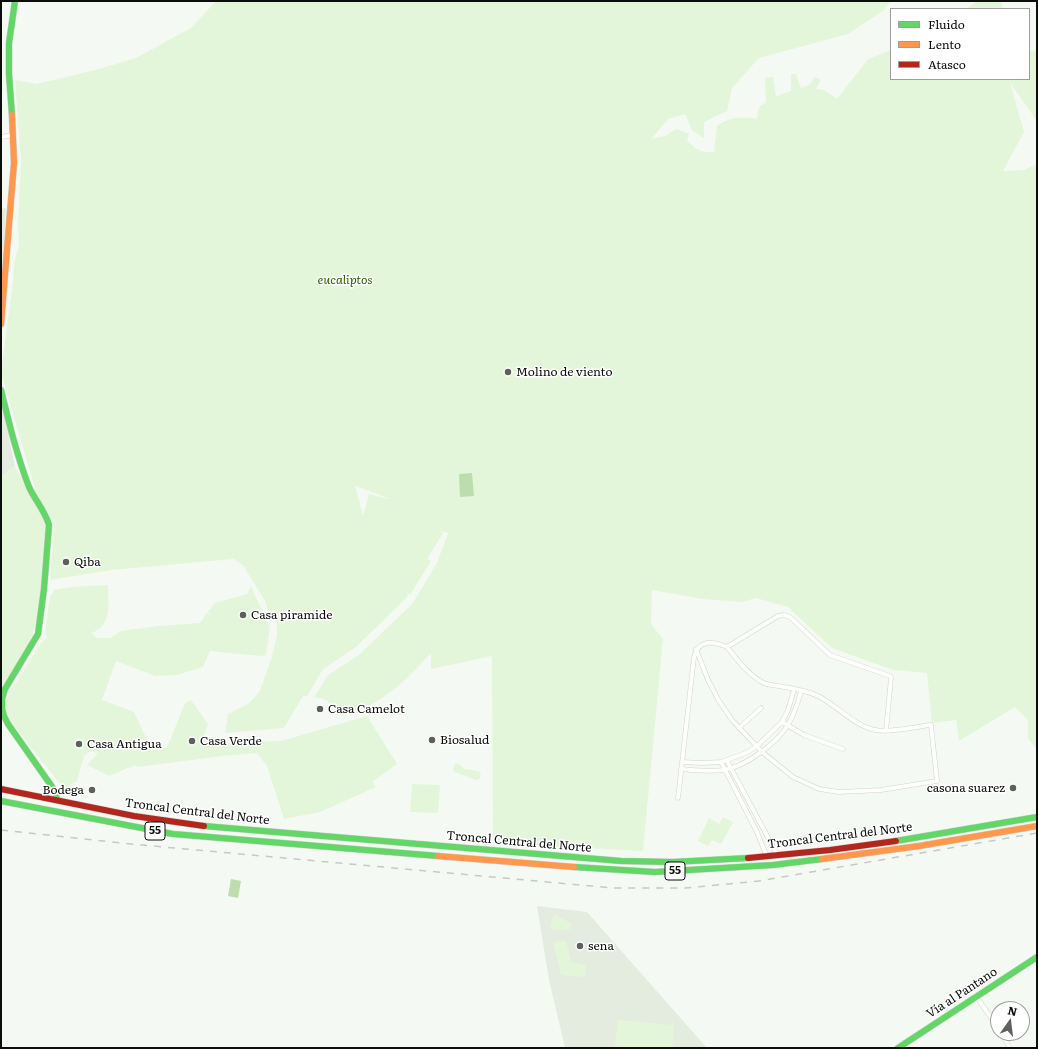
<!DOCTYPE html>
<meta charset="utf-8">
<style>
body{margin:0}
#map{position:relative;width:1038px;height:1049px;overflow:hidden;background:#f5f9f3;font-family:Literata,serif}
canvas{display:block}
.frame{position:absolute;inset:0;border:2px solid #0b0d0a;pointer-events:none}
.legend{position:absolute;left:890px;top:8px;width:140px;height:72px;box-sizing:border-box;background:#fff;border:1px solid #9d9e9d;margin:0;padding:5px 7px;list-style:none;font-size:12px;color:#0b0d0a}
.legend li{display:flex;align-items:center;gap:8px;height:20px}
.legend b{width:20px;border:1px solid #9d9e9d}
.north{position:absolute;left:990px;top:1001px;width:40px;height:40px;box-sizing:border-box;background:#fff;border:1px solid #9d9e9d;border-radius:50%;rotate:14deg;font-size:11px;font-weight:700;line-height:16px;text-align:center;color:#0b0d0a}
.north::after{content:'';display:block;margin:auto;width:14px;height:18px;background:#5d605c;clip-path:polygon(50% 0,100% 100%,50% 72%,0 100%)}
</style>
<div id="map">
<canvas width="1038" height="1049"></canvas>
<div class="frame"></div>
<ul class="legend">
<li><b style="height:5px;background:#63d668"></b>Fluido</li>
<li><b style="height:5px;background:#ff974d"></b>Lento</li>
<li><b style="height:5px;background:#b3261e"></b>Atasco</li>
</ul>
<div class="north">N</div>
</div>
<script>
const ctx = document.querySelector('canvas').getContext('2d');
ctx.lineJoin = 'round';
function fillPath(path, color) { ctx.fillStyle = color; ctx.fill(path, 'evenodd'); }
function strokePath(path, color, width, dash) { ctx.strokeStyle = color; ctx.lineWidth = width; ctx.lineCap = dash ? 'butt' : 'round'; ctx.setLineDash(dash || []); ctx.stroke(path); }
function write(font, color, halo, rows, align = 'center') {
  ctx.font = font + ' Literata,serif'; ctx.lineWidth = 3; ctx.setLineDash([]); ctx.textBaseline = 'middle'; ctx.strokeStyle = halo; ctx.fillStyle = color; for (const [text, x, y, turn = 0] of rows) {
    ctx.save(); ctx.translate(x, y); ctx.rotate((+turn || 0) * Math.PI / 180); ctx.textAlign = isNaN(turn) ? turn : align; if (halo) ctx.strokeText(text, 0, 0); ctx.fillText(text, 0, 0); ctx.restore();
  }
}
const built = new Path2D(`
 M6,208l-2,34 -3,39v-72z
 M1,401l14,65 -14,11z
 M537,906l50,6 120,136h-142l-16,-68z`);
const green = new Path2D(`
 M216,1h675l-7,9 -36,24 -89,24 -27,30 -5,23 -23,11v16l-12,-8 -7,-16 -17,5 -17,20 14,-3 11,-7 13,5 -2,7c10,9 14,12 27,11l3,-26c11,-9 27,-10 40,-7l2,-12 7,-5 -1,-24 8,-1 3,19 15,-5v-17h5l5,14 8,-3 6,-8 6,3 -5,9 8,1 13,9 31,-40 23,-9v29h138v-28l8,-1v71l-27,-38 14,49 -21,39 21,-1 13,-6v585l-9,-10v-19l-13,-13 -56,34 -3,-21 -24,3 -5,-50 -34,-3 -61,-22 -44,-41 -32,-9 -14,4 -39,-3 -51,-9 -1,34 12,15 -20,212 -150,-8 -1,-187 -61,13v-16c-18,21 -46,48 -72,57 -6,3 -14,3 -21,4 -8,-11 -9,-15 -24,-17l14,-22 31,-20 54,-52 24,-40 11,-30 -9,-3 4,3 -16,26 4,2 -21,34 -4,-4 2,5 -52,51 -33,22 -16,27h-4l-19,32 -59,5 3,-19 20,-10 11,-11 13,-36 5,-22v-17l-5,-2 -4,-5 -3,-10 -22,-36 -10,-6 -122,11 -61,10 4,-54 -6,-13 -12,-21 -35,-119 12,-91 1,-18 5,-19 -1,-21 3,-63 -6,-81 22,4 62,-15 37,-11 55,-30zM355,486l33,12v1l-19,-5 -6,22z
 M977,1h24l2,8h-37z
 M15,466l26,48 6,10 -8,91 -11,32 -26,40 -1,5v-215z
 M108,585c0,19 5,41 -17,48l6,5h13l11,-7 38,-5 41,-3 7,-10 6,4 -5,-5 7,-9 32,-9 4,-8 4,9 15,32 -4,28 -6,1 -50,-5 -7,16 -27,8 -21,1 -39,-15 -14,39 32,12 17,36h16l18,-45 6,-3 17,24 -3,9v4l9,6 67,-2 86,-25 30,48 -25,18 4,5 -56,25 -36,7 -17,-53 -10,-13 -35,3 -85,11 -2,-2 -26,11 -22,-11 11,-12 -8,-2 -6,5 -7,25 -13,8 -53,-67 -8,-16 8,-16 30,-47 6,-5 -2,-5 5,-37 3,-2 1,-4 18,-3z
 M457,763l5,3 2,3 15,2 2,5 -2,3 -3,1 -21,-8 -2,-3 2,-5z
 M412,784l28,1 -2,28 -28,-1z
 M723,817l10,5 -12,22 -9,-4 -4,6 -10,-5 11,-23 10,6z
 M554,914l18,10 -1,5 -18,1 -3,-4z
 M566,941l5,21 15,3 -1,12 -24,-2 -8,-33z
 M618,1020l56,5 -2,23h-57z`);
const water = new Path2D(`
 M472,473l2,23 -14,1 -1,-23z
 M231,879l10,2 -3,17 -10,-2z`);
const street = new Path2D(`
 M1,137l12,-2
 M696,649l12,31 11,21 13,19 30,32 31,25 26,12 20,3 42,-2 56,-9 -6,-56c-17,2 -40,8 -56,5 -20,-4 -37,-23 -55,-33 -15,-8 -37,-10 -54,-13 -16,-7 -28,-23 -39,-37
 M782,722l22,13 39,14
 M739,728l22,-20
 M727,761l51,95
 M682,762l20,1 19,-1 25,-9 11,-7 25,-24 6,-12 6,-20
 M721,762l36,70 10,25
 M681,769c14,1 29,3 43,1 22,-4 52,-26 64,-45 6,-11 10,-22 13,-34
 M678,798l16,-141c5,-18 18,-16 33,-10l51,-31 6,-1 6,2 40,38 60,21 1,2 -5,53
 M976,996l22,32
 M1001,1033l9,15`);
const fast = new Path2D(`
 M12,115l-3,-41v-31l6,-42
 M1,390c8,33 16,66 28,97 6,13 16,24 20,38l-5,64 -6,45 -33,55 -3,10v10l2,7 4,8 47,67 2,9
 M1,801l172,33 265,22
 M204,826l417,35 52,1 75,-4
 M896,841l141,-24
 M574,867l81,5 118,-7 49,-6
 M898,1048l139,-91`);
const slow = new Path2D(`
 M1,324l13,-161 -2,-48
 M438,856l136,11
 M822,859l97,-13 118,-20`);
const jam = new Path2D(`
 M1,789l133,27 70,10
 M748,858l82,-8 66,-9`);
const rail = new Path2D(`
 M1,830l130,14 482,44h73l73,-7 278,-48`);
const markers = [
 [508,372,4,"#5d605c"],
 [66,562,4,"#5d605c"],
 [243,615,4,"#5d605c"],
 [320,709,4,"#5d605c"],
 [432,740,4,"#5d605c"],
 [192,741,4,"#5d605c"],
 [79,744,4,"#5d605c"],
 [1013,788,4,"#5d605c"],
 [92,790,4,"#5d605c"],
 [580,946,4,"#5d605c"]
];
const shields = [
 [155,831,20],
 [675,871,20]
];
const shieldNames = [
 ["55",155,831],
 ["55",675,871]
];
const parkNames = [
 ["eucaliptos",345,280]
];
const poiNames = [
 ["Molino de viento",516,372],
 ["Qiba",74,562],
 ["Casa piramide",251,615],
 ["Casa Camelot",328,709],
 ["Biosalud",440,740],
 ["Casa Verde",200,741],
 ["Casa Antigua",87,744],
 ["casona suarez",1005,788,"right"],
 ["Bodega",84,790,"right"],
 ["sena",588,946]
];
const streetNames = [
 ["Troncal Central del Norte",197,812,7],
 ["Troncal Central del Norte",840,836,-7],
 ["Troncal Central del Norte",519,842,5],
 ["Vía al Pantano",962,993,-33]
];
fillPath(built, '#e4ece0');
fillPath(green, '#e3f6d9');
fillPath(water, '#beddac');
strokePath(street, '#d0d3cf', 5);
strokePath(fast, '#d0d3cf', 7);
strokePath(slow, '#d0d3cf', 7);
strokePath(jam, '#d0d3cf', 7);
strokePath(street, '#fefefd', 4);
strokePath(fast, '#63d668', 6);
strokePath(slow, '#ff974d', 6);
strokePath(jam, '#b3261e', 6);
strokePath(rail, '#c7c8c7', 1.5, [7, 7]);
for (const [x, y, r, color] of markers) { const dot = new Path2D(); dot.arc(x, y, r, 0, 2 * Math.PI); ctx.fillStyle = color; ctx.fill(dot); strokePath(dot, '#fff', 1.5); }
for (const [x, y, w] of shields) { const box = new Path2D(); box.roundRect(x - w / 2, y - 9, w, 18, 3); ctx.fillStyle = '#fff'; ctx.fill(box); strokePath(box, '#0b0d0a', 1); }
write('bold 11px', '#0b0d0a', null, shieldNames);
write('italic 12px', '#326400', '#fff', parkNames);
write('12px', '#0b0d0a', '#fff', poiNames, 'left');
write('12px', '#0b0d0a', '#fff', streetNames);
</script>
